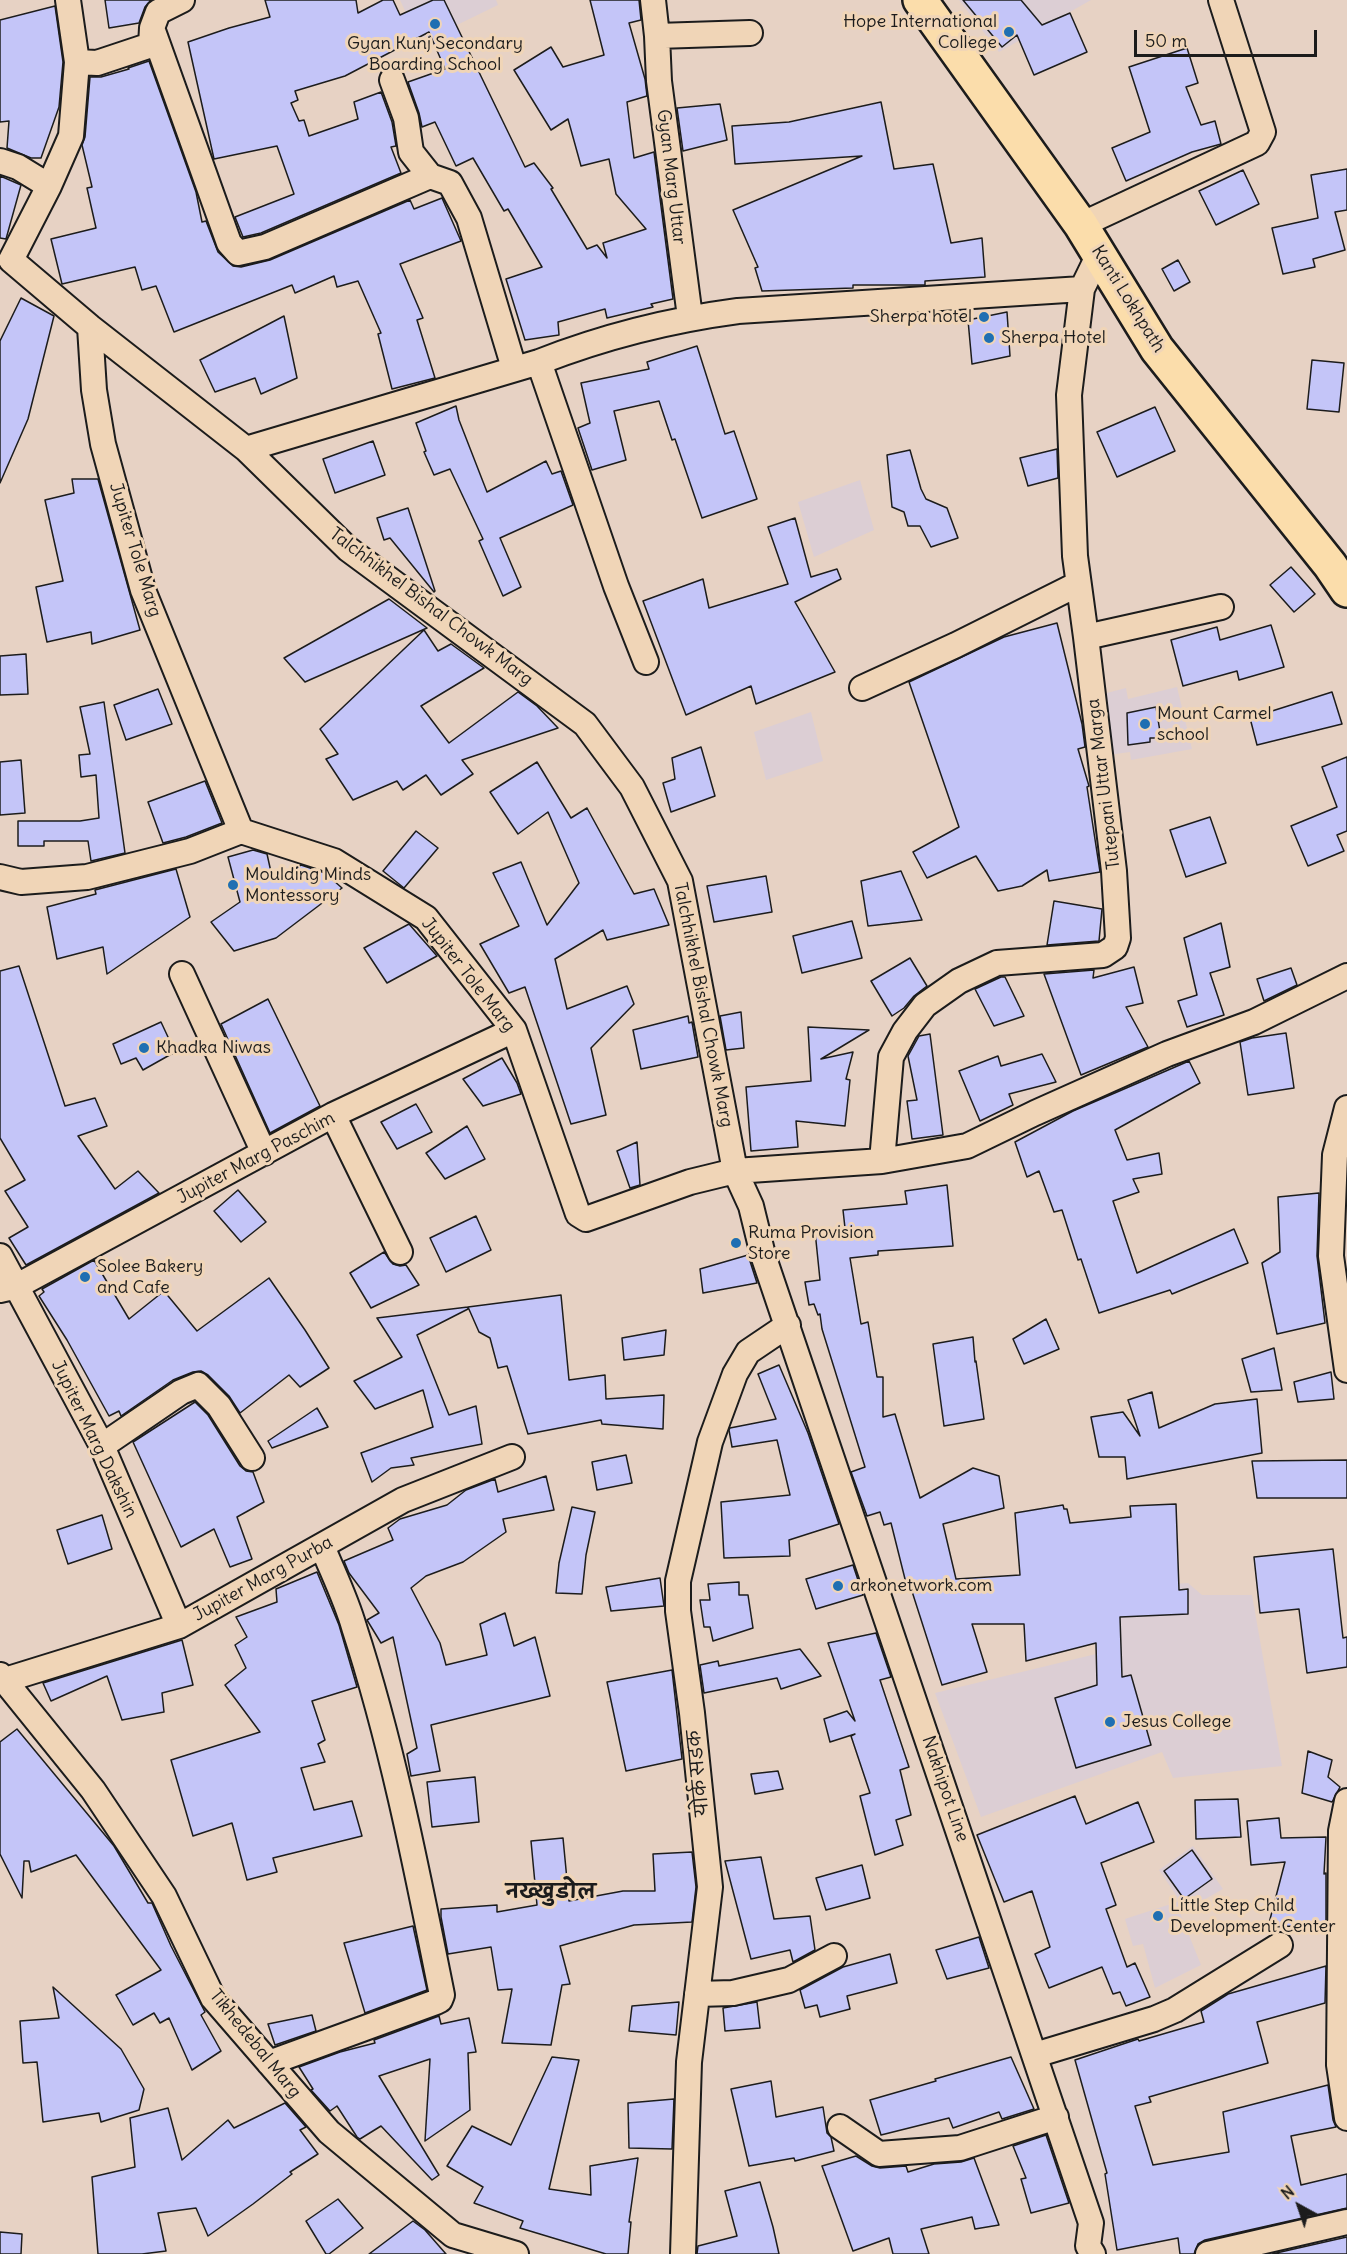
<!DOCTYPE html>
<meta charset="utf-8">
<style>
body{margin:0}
#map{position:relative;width:1347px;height:2254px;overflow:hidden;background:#e7d2c4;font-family:Delius,sans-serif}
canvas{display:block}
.north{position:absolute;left:1269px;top:2176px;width:60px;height:60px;-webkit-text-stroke:4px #f0d5b7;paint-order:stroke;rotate:320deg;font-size:16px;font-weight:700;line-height:24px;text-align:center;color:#1c1c1c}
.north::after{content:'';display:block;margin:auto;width:21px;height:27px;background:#1c1c1c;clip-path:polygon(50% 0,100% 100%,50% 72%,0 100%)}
.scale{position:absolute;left:1134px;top:30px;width:183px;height:27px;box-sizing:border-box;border:3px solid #1c1c1c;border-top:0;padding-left:8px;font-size:18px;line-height:21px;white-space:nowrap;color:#1c1c1c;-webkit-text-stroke:4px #f0d5b7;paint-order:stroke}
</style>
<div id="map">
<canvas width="1347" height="2254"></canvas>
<div class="north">N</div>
<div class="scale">50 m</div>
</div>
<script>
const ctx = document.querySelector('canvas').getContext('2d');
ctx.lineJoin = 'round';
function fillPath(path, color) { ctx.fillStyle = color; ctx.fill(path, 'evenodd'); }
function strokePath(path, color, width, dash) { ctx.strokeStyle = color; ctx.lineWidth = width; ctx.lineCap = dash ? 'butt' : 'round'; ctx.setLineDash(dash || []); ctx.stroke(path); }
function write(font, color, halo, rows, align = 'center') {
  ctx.font = font + ' Delius,"Playpen Sans Deva",sans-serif'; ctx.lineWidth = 6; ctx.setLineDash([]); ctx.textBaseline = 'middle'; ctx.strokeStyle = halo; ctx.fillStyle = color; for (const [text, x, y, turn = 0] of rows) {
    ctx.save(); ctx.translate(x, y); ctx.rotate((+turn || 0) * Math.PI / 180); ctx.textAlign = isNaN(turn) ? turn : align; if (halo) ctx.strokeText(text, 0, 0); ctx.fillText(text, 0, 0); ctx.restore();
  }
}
const built = new Path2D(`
 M400,0h96l2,5 -78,38z
 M959,0h132l-92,52z
 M860,480l14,50 -60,27 -16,-55z
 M1177,687l15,62 -61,11 -1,-8 -22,3 -9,-60 27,-7 2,11z
 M811,712l12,49 -57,19 -12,-48z
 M1188,1583l14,12h50l30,171 -109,12 -11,-26 -181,65 -46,-124 161,-39 -9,-64z
 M1193,1846l30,43 -43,24 21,52 -46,23 -12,-44 -10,2 -8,-27 55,-18 -21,-31z`);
const building = new Path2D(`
 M105,0h46l-6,7 -6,16 -30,5z
 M265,0h91l2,13 25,-13h10l7,15 33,-15h11l81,167 9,-4 19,25 -2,1 36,60 10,-4 10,13 -4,-15 43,-14 -30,-35 -7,-35 -28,7 -13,-47 -17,11 -37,-60 37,-23 12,20 41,-12 -14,-55h49l2,20 -12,3 16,56 2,17 -20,6 7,56 20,-6 19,147 -22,5 2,3 -46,11 -2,-9 -47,13 1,13 -34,5 -19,-61 36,-12 -34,-58 -4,2 -31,-53 -17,8 -21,-44 -13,5 -3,-14 -11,-31 37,-13 -16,-37 -84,44 -50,15 3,9 -7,3 8,18 5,-1 5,16 49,-17 -4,-17 27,-10 11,30 4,24 -5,1 10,26 -140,60 -18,4 -8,-20 59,-23 -17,-48 -63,13 -26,-117 41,-14 41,-11z
 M963,0h58l21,25 28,-12 17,39 -53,23 -17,-40 -15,12z
 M55,6l8,56 -4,45 -18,51h-10l-24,-10 2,-27 -9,1v-102z
 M1187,48l11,35 -12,4 15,38 14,-4 6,23 -29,8 -66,29 -14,-33 38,-16 -21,-65z
 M149,61l47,131 6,30 4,-1 12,31 15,14 8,1 29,-7 140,-60 4,9 28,-11 19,43 -61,23 23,54 -6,2 18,58 -43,11 -14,-55 3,-1 -23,-52 -21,6 -3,-11 -39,17 -3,-8 -118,47 -18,-46 -14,4 -7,-23 -73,17 -11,-45 45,-11 -9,-40 5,-1 -10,-42 3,-8 5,-60h11l28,-8 -1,-1z
 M881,102l13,67 39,-5 18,79 31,-5 3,39 -60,4v4h-72v3l-91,3 -7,-23 3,-1 -25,-57 129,-54 -127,8 -3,-38 57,-4z
 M720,104l7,36 -44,11 -6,-43z
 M1347,169v41l-12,2 10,38 -32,9 2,8 -32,7 -11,-46 46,-10 -7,-43z
 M1243,170l16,34 -43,21 -17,-34z
 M0,176l21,9 -15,54 -6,-1z
 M1178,260l12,22 -16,9 -12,-22z
 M21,298l33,18 -26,103 -28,64v-142z
 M1007,312l3,44 -38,8 -4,-44z
 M284,316l13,62 -36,16 -6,-16 -40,14 -15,-32z
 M697,346l28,88 9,-3 23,68 -55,19 -27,-79 -3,1 -13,-39 -45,10 12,49 -34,10 -14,-42 12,-5 -9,-40 68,-14 -2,-7z
 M1312,360l32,3 -5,49 -32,-3z
 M456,406l3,14 28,72 59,-31 6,13 9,-3 12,34 -73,33 21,49 -18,9 -24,-55 4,-2 -33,-70 -16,6 -10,-23 2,-1 -10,-28z
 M1155,407l20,44 -58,26 -20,-45z
 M373,441l12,34 -50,18 -12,-34z
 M1057,449l1,29 -30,8 -8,-28z
 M910,450l11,39 5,10 21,9 11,30 -27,9 -11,-21h-12l-4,-14 -12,-5 -5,-52z
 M72,479h26l42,151 -48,14 -1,-12 -44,10 -11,-55 27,-6 -18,-81 29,-7z
 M408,508l27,83 -1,1 -44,-54 -6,2 -7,-22z
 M795,518l16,59 26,-8 4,10 -46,23 40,70 -79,32 -5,-18 -65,29 -43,-114 60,-22 6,29 79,-24 -20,-57z
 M1291,567l24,27 -21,18 -24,-27z
 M389,599l38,29 -122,54 -21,-24z
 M1057,623l25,101 3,23 -7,2 11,37 -2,1 13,85 -51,9 -2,-11 -25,16 -24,5 -22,-35 -49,22 -14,-26 46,-25 -50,-145 95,-45z
 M1271,625l13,42 -45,13 -2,-9 -54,15 -12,-46 46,-13 3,13z
 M424,630l14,21 13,-7 33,24 -63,38 28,37 69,-51 19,14 21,22 -96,32 11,14 -32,21 -15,-20 -23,15 -6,-9 -44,19 -27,-41 12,-5 -18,-25z
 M26,654l2,40 -28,1v-39z
 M158,689l14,35 -46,16 -12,-35z
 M1332,692l10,32 -85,21 -7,-27z
 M104,702l21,151 -34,8 -3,-20h-44v5h-26v-25h62l19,-3 -3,-43 -15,2 -2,-22 11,-1 -10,-47z
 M1156,707l5,31h-11v4l-22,3 -1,-32z
 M701,747l14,49 -44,16 -8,-29 12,-4 -3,-21z
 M1347,757v74l-10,4 7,16 -36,15 -17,-40 46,-19 -15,-40z
 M21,760l4,53 -25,2v-53z
 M537,762l34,56 16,-10 47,86 20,-5 15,36 -62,15 -4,-10 -48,29 12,50 60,-23 7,18 -43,44 15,67 -35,9 -46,-137 -16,6 -29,-49 39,-18 -26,-53 28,-11 26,63 32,-42 -31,-71 -30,22 -28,-42z
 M205,781l17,42 -36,14 -23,6 -15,-41z
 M1210,817l16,46 -40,14 -16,-47z
 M416,831l22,17 -34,40 -21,-17z
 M253,850l14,4 6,27 28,-16 24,8 17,15 -66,50 -42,13 -23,-29 29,-20 -12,-45z
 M176,869l14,48 -83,57 -4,-27 -46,12 -10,-52 49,-13 -1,-4z
 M901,871l21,49 -54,6 -7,-45z
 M766,876l6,36 -58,10 -7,-36z
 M1054,901l48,8 -3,32 -52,4z
 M852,921l10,37 -60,15 -9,-37z
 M1221,923l9,44 -20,6 14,42 -37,12 -9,-26 19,-6 -13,-57z
 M409,924l28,32 -50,27 -23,-35z
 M910,958l17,28 -13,10 -10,12 -12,8 -21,-35z
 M19,966l46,140 30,-8 12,28 -29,10 37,53 23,-18 21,22 -133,72 -17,-27 19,-11 -23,-36 20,-11 -25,-42v-167z
 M1134,967l9,36 -17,4 22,40 -67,28 -37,-101 50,-4 -1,8z
 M1291,968l6,17 -33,16 -7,-22z
 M1001,977h4l19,39 -30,10 -19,-37z
 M268,999l52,107 -50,27 -49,-109z
 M741,1012l3,36 -18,2 -6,-34z
 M688,1016l1,7 3,-1 6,35 -57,12 -8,-39z
 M161,1022l14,30 -32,18 -7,-12 -15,6 -8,-20z
 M808,1027l61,3 -48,29 32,-7 -7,27 4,1 -5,46 -49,-5 2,26 -47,4 -5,-64 65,-6z
 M1286,1033l8,55 -46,7 -8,-53 12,-4z
 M930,1034l13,101 -31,4 -5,-38 10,-1 -9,-44 11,-20z
 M1042,1054l14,28 -47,12 4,11 -33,16 -21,-50 39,-15 3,10z
 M502,1058l15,25 4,11 -38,12 -20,-27z
 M1189,1061l11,22 -85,47 12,30 32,-7 3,21 -29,5 6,13 -26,9 24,72 97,-44 14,34 -76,31 -2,-4 -71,23 -18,-54 -3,1 -16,-50 -8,2 -15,-41 -12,6 -12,-35 58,-31z
 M416,1104l16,28 -35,17 -16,-27z
 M467,1126l18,33 -40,20 -19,-26z
 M637,1142l3,43 -10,3 -13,-37z
 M947,1185l6,61 -75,5v4l-28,3 11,66 7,-2 9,55h6v40l12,-3 25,84 53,-30 26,8 5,32 -61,16 13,55 64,-4 -5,-62 48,-8 1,4h3l3,14 61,-6 -1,-11 46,-2 3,86 9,-1v25l-68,3 2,60 9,-2 20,70 -75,23 -21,-70 42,-13 -1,-42 -70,18 -2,-37h-52l15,48 -45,13 -33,-103 -3,1 -15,-60 -7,2 -4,-13 -13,4 -16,-44 14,-5 -43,-138 -2,-15 -2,1 -4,-11 -5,1 -4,-23 15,-2 -5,-49 30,-3 -2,-18 64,-6 -2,-13z
 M238,1190l28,32 -25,20 -27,-31z
 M1319,1193l-2,63 8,67 -48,11 -15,-71 18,-11 -2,-55z
 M476,1216l15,34 -45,22 -16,-34z
 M384,1252l9,12 7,2 6,-1 13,20 -48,23 -21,-35z
 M748,1255l9,28 -54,10 -3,-24z
 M94,1260l35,59 35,-28 33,40 72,-53 36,52 24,38 -29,19 -11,-12 -49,38 -11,-17 -21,-21 -7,-4 -8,1 -20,8 -52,36 -2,-5 -10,5 -42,-76 -28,-44 5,-4 -2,-3z
 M561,1295l8,85 36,-5 1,24 58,-4 -1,34 -61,-5 -1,-4 -73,14 -21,-68 -9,2 -8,-30 -11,-6 -11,-25z
 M468,1307v2l-51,26 32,80 27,-9 6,38 -71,14 3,7 -23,3 -19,14 -11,-29 72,-26 -10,-37 -48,19 -21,-28 48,-24 -25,-39z
 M1046,1319l13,30 -35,15 -11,-25z
 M666,1330l-2,25 -40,5 -2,-22z
 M973,1337l2,25 1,-1 8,58 -40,7 -11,-82z
 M1274,1348l8,42 -31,2 -9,-33z
 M779,1365l29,68 31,91 -50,16 1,16 -66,2 -3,-56 69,-7 -13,-55 -45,7 -3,-17 1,-2 46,-9 -18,-45z
 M1331,1372l3,27 -36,3 -4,-20z
 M1152,1392l7,36 56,-24 42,-5 5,54 -135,26 -2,-22h-26l-8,-40 32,-5 17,24 -12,-36z
 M195,1402l13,13 32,51 6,5 7,1 11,30 -27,15 15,42 -22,8 -16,-38 -33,18 -48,-105z
 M317,1408l11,19 -56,21 -4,-7z
 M626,1455l6,28 -35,7 -5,-28z
 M1347,1460v38h-90l-5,-37z
 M546,1476l8,34 -51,9 3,13 -43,30 -37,14 -15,12 29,55 6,22 41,-10 -7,-31 25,-11 9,33 21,-9 15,59 -119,29 9,46 -29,5 -4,-22 10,-6 -24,-111 -12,6 -14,-23 12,-7 -30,-40 -5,-12 49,-21 -5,-12 12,-9 47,-14 19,-15 29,-11 3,13z
 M572,1507l23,5 -9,43 -4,39 -26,-1 3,-30z
 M102,1515l10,34 -44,15 -11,-34z
 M1333,1549l10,89 4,-1v30l-40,6 -8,-64 -39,4 -6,-56z
 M853,1565l10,30 -47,14 -10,-30z
 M317,1572l22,53 18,62 -45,14 13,39 -7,4 7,18 -24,6 13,42 38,-9 10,35 -89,22 4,14 -30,8 -15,-57 -39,13 -22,-76 89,-28 -35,-47 21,-17 -11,-23 12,-8 -11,-20 41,-15 -1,-13z
 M660,1578l4,28 -53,5 -5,-24z
 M739,1582v13h9l5,33 -40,13 -3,-14h-6l-4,-27h10l-2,-16z
 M876,1633l15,44 -11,3 29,87 -9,3 11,45 -15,5 7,25 -28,10 -15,-59 10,-3 -19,-57 4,-2 -25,8 -6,-23 23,-8 8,10 -27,-78z
 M182,1640l11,45 -31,8 2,19 -42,8 -15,-44 -56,25 -8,-18z
 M800,1649l21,27 -40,13 -4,-11 -73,15 -4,-28 18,-4 1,5z
 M672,1670l10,89 -56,12 -19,-89z
 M17,1729l97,117 34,57h4l19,43 34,66 -4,3 20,36 -29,19 -23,-52 -9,5 -6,-10 -21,12 -17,-30 45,-25 -85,-115 -45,17 -2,-11h-5l-2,37 -22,-44v-112z
 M1308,1751l24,9 -4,17 12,10 -8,15 -30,-9z
 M778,1771l5,18 -28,5 -4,-20z
 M475,1777l4,45 -47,5 -5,-45z
 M1075,1796l11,28 52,-22 16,40 -53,21 15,42 -10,4 21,58 8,-4 15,34 -24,9 -6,-14 -7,2 -11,-27 -53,21 -14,-34 15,-7 -18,-56 -28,11 -27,-67z
 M1238,1799l3,38 -45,2 -1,-39z
 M1279,1818l2,20 45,-1 -2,37 2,-1v52l-58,2 17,-65 -34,3 -4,-44z
 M563,1838l6,63 54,-10h32l-2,-37 39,-2 4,35 -4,35 -58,3 -74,21 10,38 -8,1 -11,60 -49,-2 10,-54 -14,1 -7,-43 -43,7 -7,-37v-8l56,-4v7l40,-7 -6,-64z
 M1192,1850l20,29 -28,20 -20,-28z
 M761,1857l13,62 36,-3 5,34 -22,12 -3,-12 -39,9 -26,-98z
 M862,1865l8,33 -44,12 -10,-32z
 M413,1926l14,64 -62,23 -21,-70z
 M979,1937l10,31 -42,11 -11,-29z
 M890,1954l7,29 -50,13 3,13 -30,8 -3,-12 -12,3 -5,-18 43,-23z
 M1326,1966l-1,37 -68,19 11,41 -119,34 2,5 -16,4 18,59 76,-13 -6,-40 105,-27 5,35 3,7 -45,9 10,49 46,-11v34l-142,32 -7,4 -4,10h-14l-2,-16 -61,12 -12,-76 2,-1 -32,-113 63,-21 1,2 65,-19 -3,-11 27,-17z
 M53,1987l68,62 23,40 -5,21 -38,12 -2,-9 -56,9 -6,-60 -14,1 -3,-42 39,-3z
 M679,2002l-3,33 -47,-4 3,-25z
 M757,2002l3,26 -35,3 -2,-23z
 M312,2015l4,16 -41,14 -7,-21z
 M439,2016l2,8 28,-6 7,34 -8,1 2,57 -45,31 5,-82 -51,17 60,99 -7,5 -51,-54 -21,13 -3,-2 -20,-31 -7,5 -19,-21 2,-1 -14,-22 41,-15 35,-9 -1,-3z
 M552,2057l27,3 -30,129 42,6 -1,-29 48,-8 -9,64h2l-3,32h-22l-86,-26 3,-7 -49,-18 9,-16 -36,-21 25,-40 39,19z
 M1011,2057l23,52 -32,10 -3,-7 -46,16 -4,-10 -68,17 -11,-35 66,-19 -1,-2z
 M771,2081l5,36 47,-10 4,26 4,4 3,14 -39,10 -1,-3 -45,8 -18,-77z
 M674,2099l-2,50 -43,-1 -1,-45z
 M285,2103l21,24 -6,3 18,24 -28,18 2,2 -39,30 -45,32 -12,-28 -38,5 8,38 -24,3h-44l-6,-77 43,-10 -5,-49 38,-10 14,52 46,-40 6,8z
 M1046,2135l23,68 -38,10 -10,-34 5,-1 -13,-32z
 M856,2156l16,10 8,2 26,-2 2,6 26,-8 27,-2 13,-4 25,67 -24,4 -3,-12 -51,12 8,25h-36l-4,-16 -36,13 -31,-85z
 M760,2182l13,45 6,27h-82l1,-8 39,-10 -12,-45z
 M338,2199l25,29 -34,26h-3l-20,-33z
 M413,2221l12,9 21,24h-77z
 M0,2232l22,2 -1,20h-21z
 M1347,2237v17h-75z`);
const minor = new Path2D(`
 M68,0l9,62 -6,74 -22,50 -38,74 79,67 156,122 102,100 237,175 47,63 48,94 55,290 147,-10 85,-15 68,-33 132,-59 87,-32 93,-46
 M653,0l4,36
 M152,28l77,215 9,10 27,-6 165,-71
 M77,62l20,1 54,-18 1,-17 6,-16 24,-12
 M392,80l14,38 5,34 19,24 20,7 19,35 45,150
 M0,161l18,6 31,19
 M1081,225l176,-82 6,-11 -42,-132
 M690,317l-31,-236 -2,-45 93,-3
 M90,327l4,63 9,54 40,146 98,241
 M539,362l77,224 30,76
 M246,449l293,-87c64,-25 131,-42 199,-51l344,-22
 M1086,637l135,-30
 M862,688l94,-43 122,-61
 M0,877l21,5 66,-5 103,-26 51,-20 93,30 92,57 88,112 64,184 8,5 104,-37 45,-11 16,35 12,49 328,968 -3,23 5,8
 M182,974l82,179
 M1347,1108l-12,47 -4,101 16,114
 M333,1115l67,137
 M882,1161l9,-104 14,-26 20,-26 34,-24 38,-18 106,-8 12,-8 3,-9 -4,-67 -28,-234 -11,-81 -6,-161 13,-106 17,-35
 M0,1256l102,190 77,180
 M0,1290l17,-4 316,-171 181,-85
 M102,1446l79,-54 17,-7 21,21 33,52
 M0,1675l93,115 71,106 49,102 116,134 124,103 63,19
 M5,1680l174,-54 224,-126 109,-43
 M1347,1801l-6,30 -2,234 8,53
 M697,1994l36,-1 56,-13 45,-24
 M1035,2055l119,-36 21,-9 105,-65
 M269,2063l167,-61 4,-2 2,-5c-25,-124 -49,-248 -88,-368 -8,-28 -21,-54 -32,-81
 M840,2127l39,27 81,-6 96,-31
 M683,2254l6,-192 21,-175 -18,-174 -14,-102v-30l32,-139 25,-68 13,-22 40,-27
 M1208,2254l139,-32`);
const primary = new Path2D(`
 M920,0l161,225 76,124 173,216 17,25`);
const markers = [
 [435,24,6,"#1f6fb2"],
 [1009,32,6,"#1f6fb2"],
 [984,317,6,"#1f6fb2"],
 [989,338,6,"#1f6fb2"],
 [1145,724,6,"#1f6fb2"],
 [233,885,6,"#1f6fb2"],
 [144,1048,6,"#1f6fb2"],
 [736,1243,6,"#1f6fb2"],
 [85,1277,6,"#1f6fb2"],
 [838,1586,6,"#1f6fb2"],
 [1110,1722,6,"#1f6fb2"],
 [1158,1916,6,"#1f6fb2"]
];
const poiNames = [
 ["Hope International",997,22,"right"],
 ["College",997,43,"right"],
 ["Gyan Kunj Secondary",435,44,"center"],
 ["Boarding School",435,65,"center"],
 ["Sherpa hotel",972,317,"right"],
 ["Sherpa Hotel",1001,338],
 ["Mount Carmel",1157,714],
 ["school",1157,735],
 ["Moulding Minds",245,875],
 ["Montessory",245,896],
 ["Khadka Niwas",156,1048],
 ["Ruma Provision",748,1233],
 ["Store",748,1254],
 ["Solee Bakery",97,1267],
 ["and Cafe",97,1288],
 ["arkonetwork.com",850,1586],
 ["Jesus College",1122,1722],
 ["Little Step Child",1170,1906],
 ["Development Center",1170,1927]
];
const streetNames = [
 ["Gyan Marg Uttar",671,177,83],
 ["Kanti Lokhpath",1128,299,58],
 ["Jupiter Tole Marg",135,550,73],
 ["Talchhikhel Bishal Chowk Marg",431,607,37],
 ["Tutepani Uttar Marga",1104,784,-97],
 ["Jupiter Tole Marg",468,975,52],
 ["Talchhikhel Bishal Chowk Marg",703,1005,79],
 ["Jupiter Marg Paschim",256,1158,-28],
 ["Jupiter Marg Dakshin",94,1439,64],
 ["Jupiter Marg Purba",263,1579,-29],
 ["योर्क सडक",699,1773,-96],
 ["Nakhipot Line",945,1789,71],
 ["Tikhedebal Marg",255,2044,51]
];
const neighbourhoodNames = [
 ["नख्खुडोल",551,1892]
];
fillPath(built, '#dcced4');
fillPath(building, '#c4c5f8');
strokePath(building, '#1c1c1c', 1.5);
strokePath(minor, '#1c1c1c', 28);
strokePath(primary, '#1c1c1c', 38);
strokePath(minor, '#f0d5b7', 24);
strokePath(primary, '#fbddab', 33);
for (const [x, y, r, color] of markers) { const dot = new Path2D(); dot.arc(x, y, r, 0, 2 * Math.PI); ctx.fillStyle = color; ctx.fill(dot); strokePath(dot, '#f0d5b7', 2); }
write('18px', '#1c1c1c', '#f0d5b7', poiNames, 'left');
write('18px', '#1c1c1c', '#f0d5b7', streetNames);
write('bold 20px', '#1c1c1c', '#f0d5b7', neighbourhoodNames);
</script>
